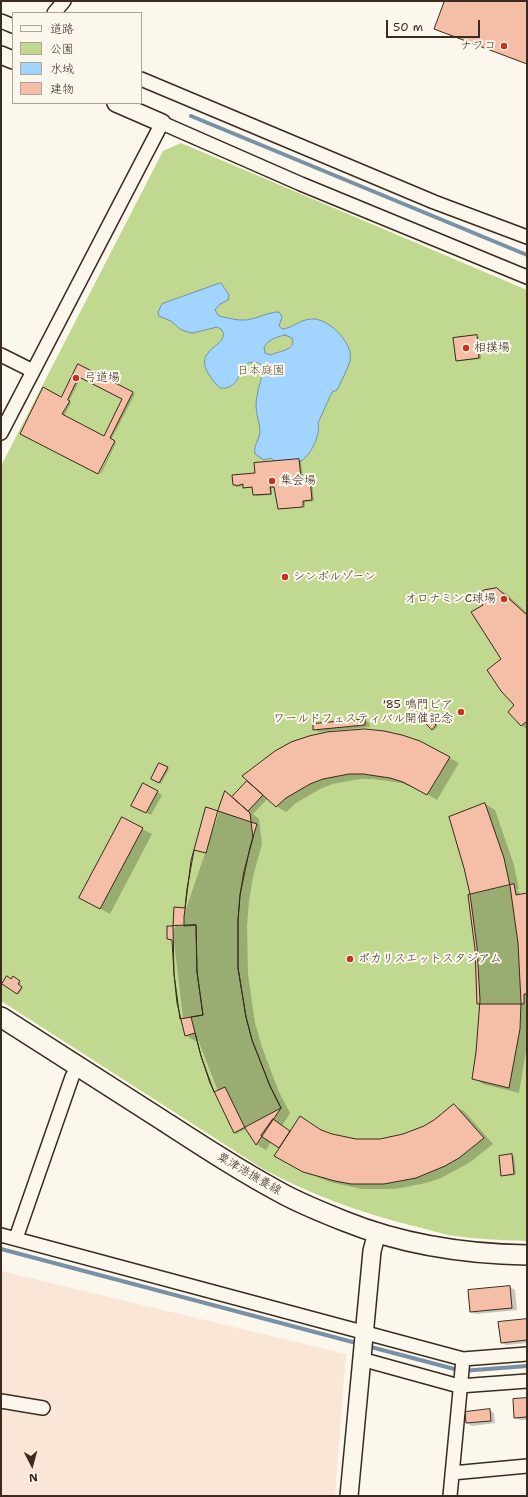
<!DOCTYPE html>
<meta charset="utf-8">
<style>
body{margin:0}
#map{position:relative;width:528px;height:1497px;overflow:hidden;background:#fbf7ec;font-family:"Shantell Sans","Klee One",sans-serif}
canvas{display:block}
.frame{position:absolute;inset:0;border:2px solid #3b2a1e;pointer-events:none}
.legend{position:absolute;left:12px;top:12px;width:130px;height:92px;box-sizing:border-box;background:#fbf7ec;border:1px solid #aea59a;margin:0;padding:5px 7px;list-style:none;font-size:12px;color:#3b2a1e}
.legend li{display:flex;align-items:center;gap:8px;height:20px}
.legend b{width:20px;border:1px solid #aea59a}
.north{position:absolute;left:12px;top:1445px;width:40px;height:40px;-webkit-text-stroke:3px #fbf7ec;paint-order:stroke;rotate:174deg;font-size:11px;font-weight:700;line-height:16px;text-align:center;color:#3b2a1e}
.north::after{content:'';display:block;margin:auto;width:14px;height:18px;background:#3b2a1e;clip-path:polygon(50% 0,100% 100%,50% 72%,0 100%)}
.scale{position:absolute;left:386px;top:20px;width:94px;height:18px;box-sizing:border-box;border:2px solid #3b2a1e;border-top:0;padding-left:5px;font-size:12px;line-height:14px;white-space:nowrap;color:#3b2a1e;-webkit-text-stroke:3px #fbf7ec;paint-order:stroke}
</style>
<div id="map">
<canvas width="528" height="1497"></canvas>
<div class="frame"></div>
<ul class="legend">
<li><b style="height:5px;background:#fbf7ec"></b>道路</li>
<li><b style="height:11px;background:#c0d88f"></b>公園</li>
<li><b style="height:11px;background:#a1d5ff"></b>水域</li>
<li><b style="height:11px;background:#f4bfa6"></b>建物</li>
</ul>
<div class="north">N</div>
<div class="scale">50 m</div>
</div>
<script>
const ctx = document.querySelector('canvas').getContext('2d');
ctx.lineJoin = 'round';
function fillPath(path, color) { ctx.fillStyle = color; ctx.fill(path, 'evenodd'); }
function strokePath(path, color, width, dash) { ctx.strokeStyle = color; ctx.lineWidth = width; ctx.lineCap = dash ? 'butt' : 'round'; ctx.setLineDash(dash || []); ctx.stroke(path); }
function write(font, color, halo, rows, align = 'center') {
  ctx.font = font + ' "Shantell Sans","Klee One",sans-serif'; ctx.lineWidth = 4; ctx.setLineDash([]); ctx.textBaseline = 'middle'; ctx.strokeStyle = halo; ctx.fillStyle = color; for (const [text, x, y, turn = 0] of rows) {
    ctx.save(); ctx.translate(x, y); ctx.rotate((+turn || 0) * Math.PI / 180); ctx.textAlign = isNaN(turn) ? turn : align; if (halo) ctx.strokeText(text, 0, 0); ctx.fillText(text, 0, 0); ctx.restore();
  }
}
const built = new Path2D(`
 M1,1271l345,83 -11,142h-334z`);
const green = new Path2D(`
 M181,143l346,147v951c-26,-1 -53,-2 -79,-6 -13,-3 -25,-7 -38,-10 -52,-13 -100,-31 -147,-56l-262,-168v-535l162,-315z`);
const water = new Path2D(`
 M221,283l8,12 -1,5 -8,4 -5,6 4,6c10,2 22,6 32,3 10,-2 18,-7 28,-7l3,5 -3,9 3,3c12,-1 18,-11 33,-10 16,2 39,25 35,42 -3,10 -9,20 -13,29l-5,2 -14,31c3,11 -7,32 -17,38 -4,2 -21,2 -25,1 -2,-1 -4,-3 -5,-4l-7,2 -9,-6c-2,-9 5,-15 5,-23 0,-8 -4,-16 -4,-25 0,-5 1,-10 2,-15 2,-11 13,-33 -10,-28 -10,9 -10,27 -28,25 -8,-8 -22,-24 -12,-35 6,-8 13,-8 16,-19l-3,-5 -4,-2 -24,6 -6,-1 -7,-3 -9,-8 -12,-5 -1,-4 4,-8zM285,335l7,3c5,12 -13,13 -21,17l-6,-2 -1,-6c5,-8 13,-10 21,-12z`);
const shadow = new Path2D(`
 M439,1h88v63l-85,-32 -7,-4 10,-25z
 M477,336l2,1 2,22 -22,2 -2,-1z
 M78,366l57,28 -24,46 -90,-7 41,-35zM81,378l43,21 -20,38 -40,-21 7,-13 -2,-2z
 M115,442l1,1 -15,31 -1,-1z
 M299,460l2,1 2,18 9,1 2,21 -9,1v5l-24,2 -2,-1 -4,-20h-3v7l-16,1 -2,-1 -1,-7h-7l-2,-3 -5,2 -5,-3 22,-10 -1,-10z
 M497,589l10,5 20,19v116l-5,-3 -13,-14 7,-7 -32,-100z
 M429,718l9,8 -4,4 -2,-1z
 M365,720l4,3 1,4 -51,5 -5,-3z
 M419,742l40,21 -22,37 -13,-8 -23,-9 -27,-4h-14l-27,5 -13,5 -24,14 -10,9 -10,-6 -8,-8 -15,16 6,5 3,25 -9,33 -4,24 -2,25 1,48 7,49 7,24 17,45 11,21 -8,13 9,6 9,-15 24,15 8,3 24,5h24l23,-5 21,-8 11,-6 19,-15 10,5 29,33 -24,19 -28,15 -15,5 -31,6h-33l-32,-7 -31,-12 -18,-22 -10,-6 -5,8 -10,-6 -10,-15 -10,5 -2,-2 -36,-92 -3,1 -10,-6 -11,-93 -6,-3 18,-30 40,-117 8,5 13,-15 4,2z
 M160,764l9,5 -8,15 -9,-5z
 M144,784l18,11 -11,20 -19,-10z
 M485,804l10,6 19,55 5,25 -2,-1v2l3,2v2l7,-1v151l-8,48 -36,-9 -9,-6 3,-25 3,-49 -9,-109z
 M123,819l29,15 -42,80 -20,-11z
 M13,978l8,5 -2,2 4,3 -4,6 -15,-11 8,-3z
 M512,1155l2,1 2,19 -12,1 -2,-1z
 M510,1287l5,3 2,20 -41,4 -5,-2z
 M527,1320v23l-21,2 -4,-2z
 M527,1399v21h-7l-5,-2z
 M489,1410l5,3 1,10 -23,3 -5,-3z`);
const stream = new Path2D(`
 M191,116l336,139
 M1,1249l359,95
 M367,1346l95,25 65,-5`);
const building = new Path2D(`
 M440,1h87v63l-93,-35 10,-27z
 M477,335l2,23 -23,3 -3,-23z
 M78,364l55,28 -23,46 5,3 -17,33 -78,-40 23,-47 18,10zM79,377l43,22 -18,37 -42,-22 8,-13 -2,-1z
 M299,459l2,19h9l2,22 -9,1v6l-25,2 -4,-22h-4l1,7 -18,1 -1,-8 -9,1v-4l-7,2v-1h-3l-1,-10 23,-2 -1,-10z
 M497,588l30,27v107h-1l-5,4 -13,-14 6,-7 -13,-14 -14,-21 14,-11 -30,-47 12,-7 -5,-11 6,-4z
 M427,715l9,10 -4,5 -10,-10z
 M365,719v6l-52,5v-6z
 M365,729l19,2 18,4 18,6 30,16 -23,38 -24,-13 -13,-4 -27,-4h-14l-26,5 -13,5 -24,14 -10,9 -34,-31 33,-25 16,-9 18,-6 18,-4z
 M159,763l9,4 -9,16 -8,-4z
 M247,781l16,14 -15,16 -16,-14z
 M143,783l15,8 -12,22 -15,-7z
 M225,791l25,22 3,25 -9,33 -4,24 -2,25v48l8,49 6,23 18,46 11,22 -25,37 -11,-17 -20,-41 -11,5 -13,-36 -6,-23 -10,3 -8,-33 -3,-29 -2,-34 -5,-1v-13h6l1,-19 11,1 2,-19 7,-39 12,3 12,-43z
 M485,803l19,55 6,28 8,57 3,59 -1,27 -11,59 -37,-9 4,-27 4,-52 -3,-53 -7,-53 -6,-26 -15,-51z
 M206,807l51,17 -7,23 -10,48 -2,25v48l8,49 6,23 18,46 11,22 -47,25 -24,-50 -9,-27 -10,-39 12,-2 -6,-43 -1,-47 -12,1v-9l7,-56z
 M122,817l21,11 -43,81 -21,-11z
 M514,884l2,11 11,-2v101h-3v10h-47l-2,-55 -7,-54z
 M196,925l1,47 6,43 -23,4 -6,-45 -1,-48z
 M7,976l4,3 2,-3 7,5 -2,3 4,3 -5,7 -15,-10z
 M454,1104l30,34 -25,20 -14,8 -29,12 -32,6h-33l-16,-3 -32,-9 -29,-16 26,-40 21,14 11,4 24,5h24l23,-5 21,-8 10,-6z
 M273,1119l17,12 -11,17 -18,-12z
 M512,1154l2,20 -13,2 -2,-20z
 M510,1286l2,22 -42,4 -2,-22z
 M527,1319v21l-26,3 -3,-21z
 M527,1398v19l-13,1 -1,-19z
 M490,1409l1,12 -25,2 -1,-11z`);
const minor = new Path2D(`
 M54,13l10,-12
 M1,21l12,5
 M141,79l293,123 93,35
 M1,355l32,16
 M1,433l161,-310 139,61 226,93
 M1,1235l462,124 64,-5
 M16,1238l56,-161 6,-11
 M361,1359l98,27 68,-5
 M1,1401l42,7
 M452,1473l75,-7
 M450,1496l13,-137`);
const tertiary = new Path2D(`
 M1,55l12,5
 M116,103l46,20
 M349,1496l23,-245 5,-19`);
const secondary = new Path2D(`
 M1,1017c54,34 107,69 161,103 40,26 81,53 123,75 19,10 39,18 59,26 57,23 121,33 183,34`);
const markers = [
 [504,46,4,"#c8321e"],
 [466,348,4,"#c8321e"],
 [76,378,4,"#c8321e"],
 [272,481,4,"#c8321e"],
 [285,577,4,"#c8321e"],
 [504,599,4,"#c8321e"],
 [461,712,4,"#c8321e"],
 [350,959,4,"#c8321e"]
];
const poiNames = [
 ["ナフコ",496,46,"right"],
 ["相撲場",474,348],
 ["弓道場",84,378],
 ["集会場",280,481],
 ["シンボルゾーン",293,577],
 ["オロナミンC球場",496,599,"right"],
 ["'85 鳴門ピア",453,705,"right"],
 ["ワールドフェスティバル開催記念",453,719,"right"],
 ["ポカリスエットスタジアム",358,959]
];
const parkNames = [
 ["日本庭園",261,371]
];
const streetNames = [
 ["粟津港撫養線",249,1174,30]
];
fillPath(built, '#f9e6d7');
fillPath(green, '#c0d88f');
fillPath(water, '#a1d5ff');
strokePath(water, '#7891a5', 1);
fillPath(shadow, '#0003');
strokePath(stream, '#7891a5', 4);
fillPath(building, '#f4bfa6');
strokePath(building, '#3b2a1e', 1);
strokePath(minor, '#3b2a1e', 16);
strokePath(tertiary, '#3b2a1e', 20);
strokePath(secondary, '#3b2a1e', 22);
strokePath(minor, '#fbf7ec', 13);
strokePath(tertiary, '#fbf7ec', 17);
strokePath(secondary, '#fbf7ec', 19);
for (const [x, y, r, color] of markers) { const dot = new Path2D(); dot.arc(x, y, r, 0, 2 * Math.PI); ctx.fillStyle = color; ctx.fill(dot); strokePath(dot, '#fbf7ec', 1.5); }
write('12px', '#3b2a1e', '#fbf7ec', poiNames, 'left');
write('12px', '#5c563a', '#fbf7ec', parkNames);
write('12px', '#3b2a1e', '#fbf7ec', streetNames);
</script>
